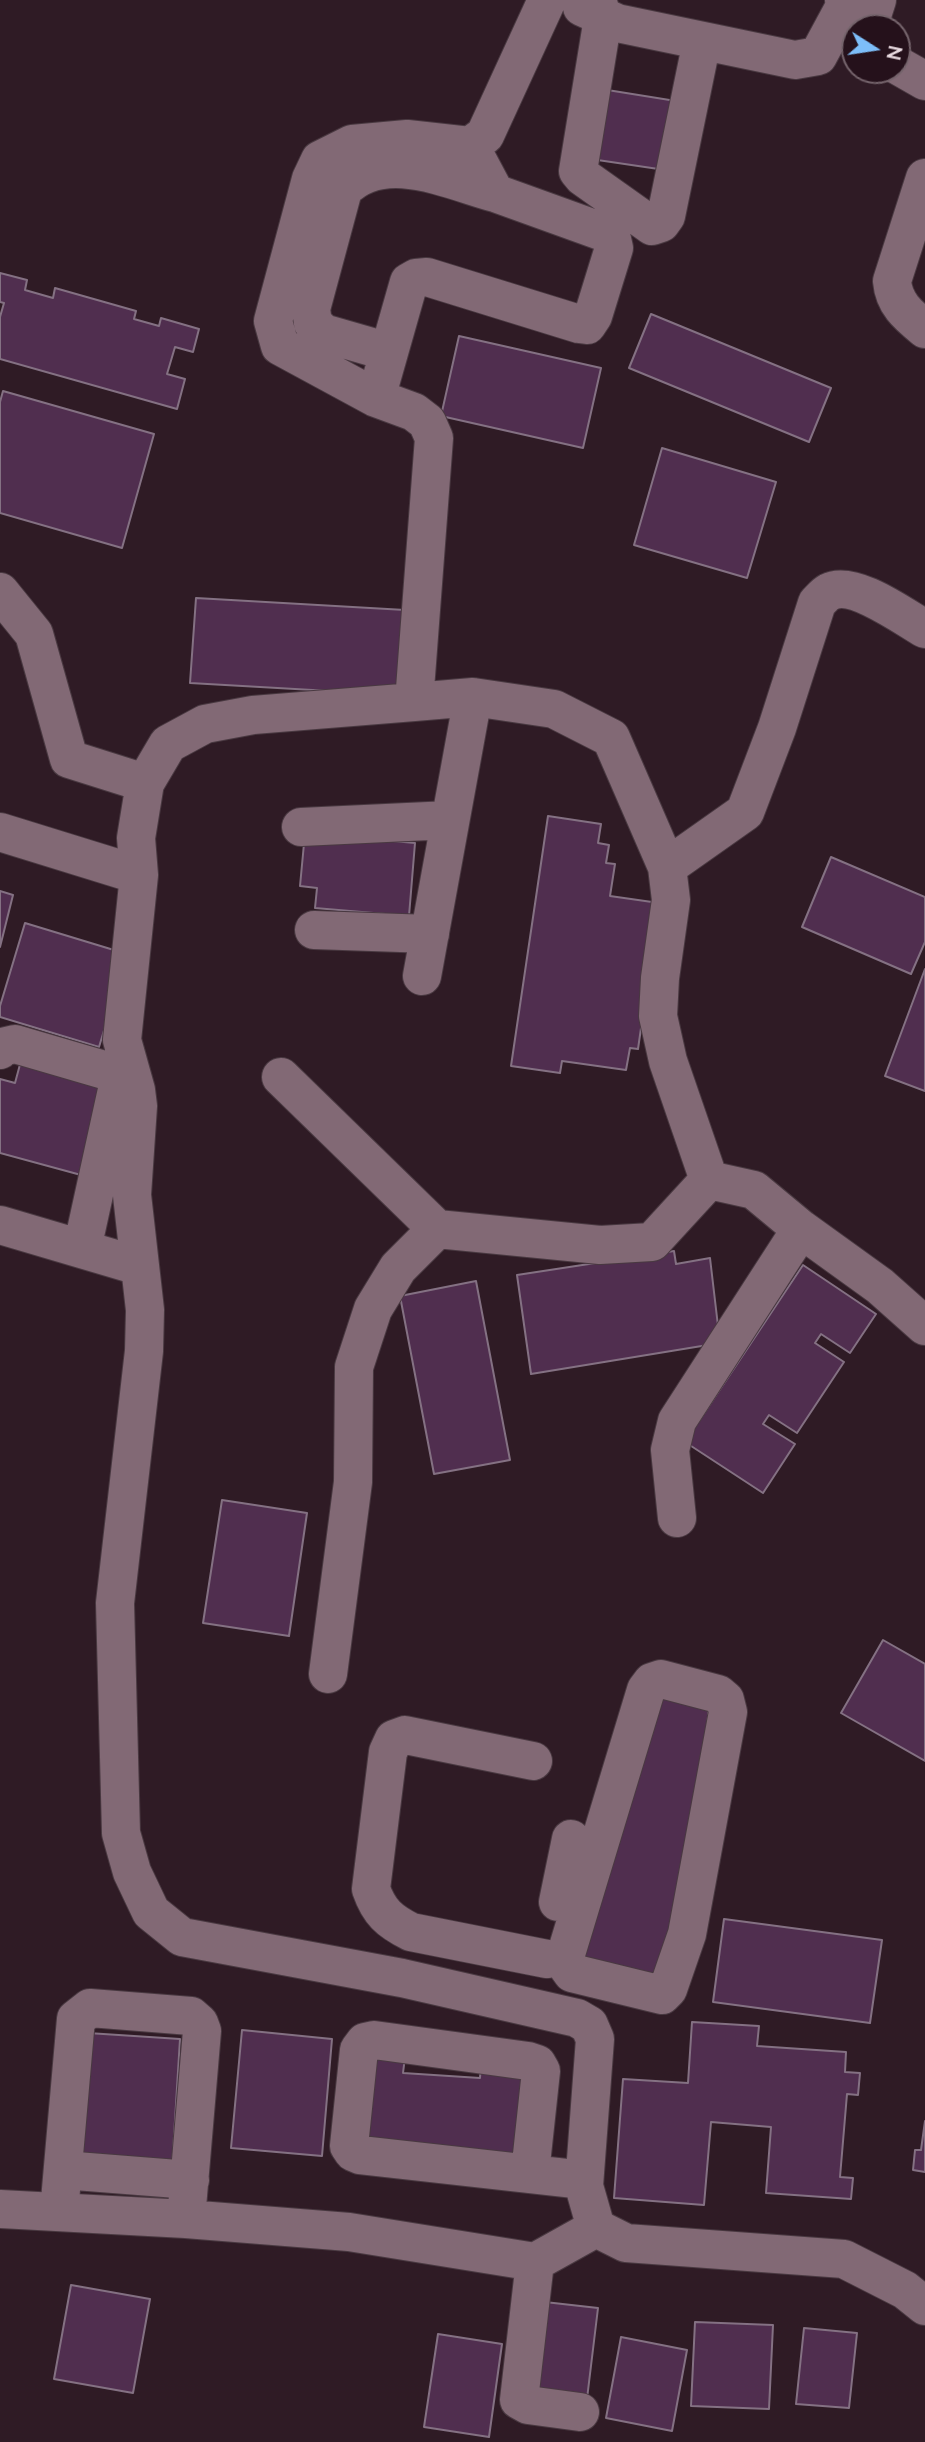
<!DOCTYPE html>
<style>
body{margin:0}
#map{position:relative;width:925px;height:2442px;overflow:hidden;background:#2f1b25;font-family:Mulish,sans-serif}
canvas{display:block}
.north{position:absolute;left:841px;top:14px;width:70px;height:70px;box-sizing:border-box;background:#25111b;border:2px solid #74636b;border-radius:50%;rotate:102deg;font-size:19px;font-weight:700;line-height:28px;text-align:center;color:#ebdde3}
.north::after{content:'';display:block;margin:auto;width:24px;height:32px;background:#7dbef9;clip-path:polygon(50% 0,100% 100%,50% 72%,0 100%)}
</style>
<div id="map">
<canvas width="925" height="2442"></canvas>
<div class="north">N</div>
</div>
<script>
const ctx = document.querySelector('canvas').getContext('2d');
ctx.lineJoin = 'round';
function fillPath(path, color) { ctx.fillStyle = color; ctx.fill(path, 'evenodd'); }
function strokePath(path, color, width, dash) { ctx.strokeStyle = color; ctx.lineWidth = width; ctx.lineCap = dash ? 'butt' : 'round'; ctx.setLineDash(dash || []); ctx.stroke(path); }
const building = new Path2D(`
 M595,88l87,14 -10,69 -88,-13z
 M0,273l27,7 -2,10 28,8 2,-10 81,23 -2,8 25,7 2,-8 38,11 -6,23 -18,-5 -8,27 18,5 -8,30 -177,-50v-42l4,-14 -4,-1z
 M651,314l180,74 -22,54 -180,-74z
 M459,336l142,32 -18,80 -142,-32z
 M3,391l151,43 -32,114 -122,-35v-111z
 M662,448l114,34 -29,96 -113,-33z
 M196,598l209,12 -5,85 -210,-12z
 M548,816l53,8 -3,19 11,2 -3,18 9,1 -5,32 49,7 -21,146 -8,-1 -4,22 -64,-9 -2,12 -49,-7z
 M305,833l110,10 -6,73 -94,-8 2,-20 -17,-2z
 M831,857l94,40v45l-14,32 -109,-47z
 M0,891l13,4 -13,52z
 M25,923l102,31 -28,93 -99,-30v-11z
 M925,969v122l-40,-15z
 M22,1057l85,24 -26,94 -81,-22v-74l15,4z
 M674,1251l2,13 34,-6 10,85 -189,31 -14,-99z
 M803,1265l73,49 -26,39 -29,-19 -6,9 29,19 -47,71 -28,-18 -6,9 32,20 -32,49 -78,-51z
 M476,1281l34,179 -76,14 -34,-178z
 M222,1500l85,13 -18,123 -86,-13z
 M883,1640l42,24v97l-84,-48z
 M662,1693l47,13 -6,63 -41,219 -90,-25z
 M724,1919l158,21 -12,83 -157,-21z
 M692,2022l67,4 -2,20 89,6 -1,20 15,1 -2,22 -11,-1 -7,83 13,1 -2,21 -85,-6 5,-66 -60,-5 -7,83 -90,-7 9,-119 65,4z
 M242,2030l90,9 -10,117 -91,-8z
 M88,2033l92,6 -8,130 -93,-6z
 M368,2056l37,1 -2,16 77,5 1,-15 51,17 -4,72 -34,11 -135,-17z
 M925,2121v51l-12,-2 2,-20h6z
 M71,2285l79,14 -17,94 -79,-14z
 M536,2301l62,7 -12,99 -61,-7z
 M695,2322l78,3 -4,84 -78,-3z
 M804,2328l53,5 -8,75 -53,-4z
 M438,2334l64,10 -13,93 -65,-10z
 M621,2337l66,13 -15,81 -66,-13z`);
const street = new Path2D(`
 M547,0l-62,135 -15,11 -63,-7 -55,5 -32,16 -9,19 -38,142 7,25 96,52 38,14 13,10 7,16 -20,264 -161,13 -48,9 -37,20 -23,39 -9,55 3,37 -17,165 14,50 2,16 -6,89 13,115 -1,41 -29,252 6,230 11,39 19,40 31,25 220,41 175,40 12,7 6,14 -11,147 12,42 30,15 218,16 61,31 20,16
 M597,0l6,18 -25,153 5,6 69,49 9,-3 5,-7 36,-175
 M582,7l35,16 178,37 23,-4 27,-50 -1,-6
 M868,28l9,-28
 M897,65l28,16
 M925,178l-33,103c2,23 16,34 33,48
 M389,352l-66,-19 -10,-10 -2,-14 32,-119c40,-42 105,-10 152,3
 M376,398l33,-116 7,-4 11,-1 152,47 8,1 6,-9 21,-68 -2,-9 -6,-6 -111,-40 -25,-47
 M0,592l34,42 35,125 76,24
 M414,702l59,-5 81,12 57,29 56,129 4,33 -11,78 -2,38 10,45 41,119
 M301,827l149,-7
 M0,832l139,43
 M667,867l78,-55 32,-84 40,-125c3,-3 8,-9 12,-11 24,-13 75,25 96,37
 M314,930l116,4
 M422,976l51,-279
 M0,1050l2,-3 13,-3 96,28 7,4v9l-36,164
 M281,1077l156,152
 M709,1180l45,10 47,39 79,57 45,40
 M0,1225l139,41
 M677,1518l-7,-68 7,-29 124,-192
 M328,1674l25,-192 1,-115 19,-58 25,-41 39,-39 163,16 52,-3 57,-62
 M661,1679l57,15 7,6 3,12 -41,222 -19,55 -6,6 -90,-22 -5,-7 -1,-12 80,-264 6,-8z
 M533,1761l-128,-26 -11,4 -6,13 -17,137c8,23 18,32 40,43l136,27
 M558,1902l13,-63
 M63,2170l127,10
 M530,2173l11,-102 -4,-7 -9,-3 -154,-21 -9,2 -6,8 -10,96 4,6 7,3 224,25
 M0,2209l186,10 163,13 186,30 61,-34
 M59,2212l17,-193 14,-11 101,8 8,7 3,8 -16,188
 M535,2262l-16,138 9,5 52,7`);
fillPath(building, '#502e4f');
strokePath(building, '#847183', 2);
strokePath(street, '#493941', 40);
strokePath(street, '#826975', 38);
</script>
